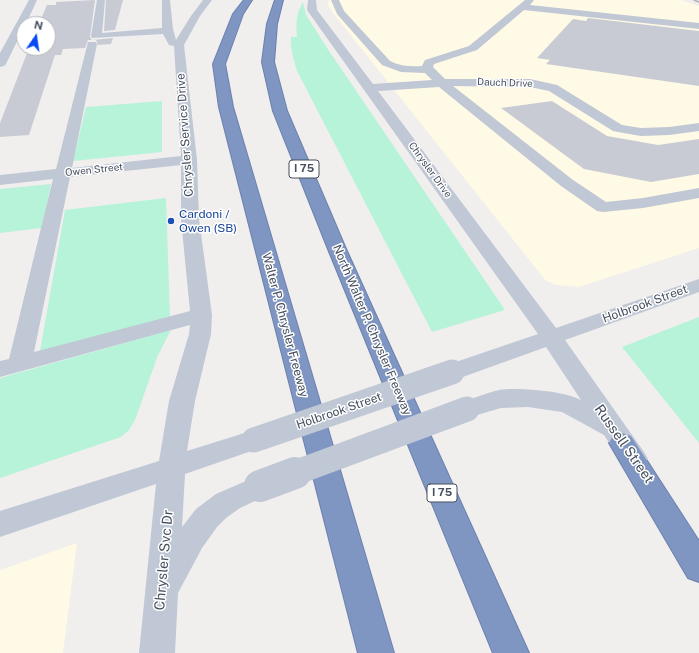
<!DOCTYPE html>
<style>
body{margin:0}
#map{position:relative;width:699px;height:653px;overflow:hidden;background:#f1eeee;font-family:"Public Sans",sans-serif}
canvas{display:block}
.north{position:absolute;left:16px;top:16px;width:40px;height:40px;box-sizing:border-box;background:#fff;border:1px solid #b4b8be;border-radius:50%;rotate:13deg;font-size:11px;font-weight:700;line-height:16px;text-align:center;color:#444e5d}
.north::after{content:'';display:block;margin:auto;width:14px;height:18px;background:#074af1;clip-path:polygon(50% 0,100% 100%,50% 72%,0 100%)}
</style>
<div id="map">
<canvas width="699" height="653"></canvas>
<div class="north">N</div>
</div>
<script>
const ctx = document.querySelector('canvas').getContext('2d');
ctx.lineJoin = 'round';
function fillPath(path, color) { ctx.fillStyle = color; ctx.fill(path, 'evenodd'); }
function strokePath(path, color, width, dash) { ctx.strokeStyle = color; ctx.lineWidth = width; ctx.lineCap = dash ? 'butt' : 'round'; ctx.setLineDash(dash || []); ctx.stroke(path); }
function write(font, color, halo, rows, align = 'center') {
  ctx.font = font + ' "Public Sans",sans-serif'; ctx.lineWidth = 3; ctx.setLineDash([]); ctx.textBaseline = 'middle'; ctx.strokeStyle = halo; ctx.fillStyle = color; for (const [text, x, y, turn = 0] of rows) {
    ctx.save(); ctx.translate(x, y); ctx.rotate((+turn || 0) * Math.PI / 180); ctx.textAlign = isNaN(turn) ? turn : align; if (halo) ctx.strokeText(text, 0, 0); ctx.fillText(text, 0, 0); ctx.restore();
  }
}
const commercial = new Path2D(`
 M329,0h352l18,6v242l-120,39 -23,-2 -10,-4 -213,-268 -5,-8z
 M77,543l-14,110h-63v-83z`);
const green = new Path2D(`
 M303,2l3,13 21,33 178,262 -73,22 -135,-261c-3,-11 -7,-22 -6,-34h6c-1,-14 -1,-23 6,-35z
 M162,101v51l-89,9 13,-54z
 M51,184l-9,44 -42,5v-44z
 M166,198l4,119 -130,34 25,-141z
 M699,317v126l-77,-96z
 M171,330l-13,25 -23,65 -6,10 -8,7 -121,41v-100z`);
const building = new Path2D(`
 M95,0l-5,37 2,3 21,-2 -2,6 -13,1 -2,-5h-8l-3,8 -22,1 -2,6h-6l-26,80 -29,2v-14l29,-75h19v-24h-9l8,-19h9v-3z
 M106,0h17l-8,30 -11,1z
 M588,18l111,13v55l-153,-22 4,-4 -13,-2 36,-39 13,2z
 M552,101l55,35 51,9 41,-6v35l-48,8 -67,-13 -83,-61z`);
const minor = new Path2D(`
 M29,0h8l-11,24h-2v3l-18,37 -2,2 -4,1v-14z
 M97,0h8l-3,33 60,-5v-28h8l3,29 3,11 15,-24 12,-16h9l-12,16 -16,29 13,115 2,59 13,96 -1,19 -16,67 -8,50 67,-21 9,3 4,7 -4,7 -78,27 -3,53 14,-18 20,-15 44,-19 10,3 4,8 -4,8 -30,14 -14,10 -9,9 -15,21 -24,45 -3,60h-36l17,-169 -156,53v-26l159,-50 10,-60 20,-67 1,-9 -190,52v-16l9,-2 44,-180 -53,6v-10l56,-6 32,-127h8l1,2 -25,124 109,-12 -7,-110 -5,-1 -6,-11 -71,4 -1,-2zM181,165v54l9,92 -156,41 36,-175z
 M308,0h8l1,10 56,74 59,-4 -7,-7 -24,-1 -19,-7 -45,-51 -6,-14h8l5,11 46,50c10,5 20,6 32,5l3,-6 44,-14 56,-46h9l-4,5 169,18v6l-175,-19 -47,40 -43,14 -1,3 12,12h85l27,6 65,40 19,3 28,-1 30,-4v8l-30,4 -28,1 -23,-4 -5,-1 -64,-40 -19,-4 -77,-1 120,94 33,22 37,-4 56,-10v10l-56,10 -40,4 -6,-1 -36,-25 -122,-99 -61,4 178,237 143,-49v13l-134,48 79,112 4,7 -4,7 -10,3 -10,-3 -20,-31 -42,-23 -34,-5 -27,1 -34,10 -9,-3 -4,-6 4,-6c14,-4 28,-10 41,-13 19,-3 65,1 82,10l-35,-53 -86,31 -8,2 -8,-2 -4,-6 4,-6 94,-32 -231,-324z`);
const highway = new Path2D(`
 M244,0h8l-9,14 -18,50 8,43 161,546h-36l-139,-546 -6,-43 20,-50z
 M275,0h8l-6,24 -3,38 13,49 59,138 183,404h-36l-165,-404 -55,-138 -11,-49 5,-38z
 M622,433l9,3 68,105v41l-11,-4 -79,-135 4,-7z`);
const rail = new Path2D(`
 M694,0l5,2`);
const minorBridgeFar1 = new Path2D(`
 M254,440l198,-68
 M292,474l175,-65`);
const minorBridge = new Path2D(`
 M260,486l35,-13`);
const markers = [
 [171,221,4,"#1a4fb4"]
];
const farStreetnames = [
 ["Dauch Drive",505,83,2],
 ["Owen Street",94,170,-6],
 ["Chrysler Drive",430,170,54]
];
const shields = [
 [304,169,30],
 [442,493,30]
];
const shieldNames = [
 ["I 75",304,169],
 ["I 75",442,493]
];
const streetNames = [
 ["Chrysler Service Drive",185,135,-94],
 ["Holbrook Street",645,304,-20],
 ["Walter P. Chrysler Freeway",285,325,75],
 ["North Walter P. Chrysler Freeway",372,330,67],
 ["Holbrook Street",339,411,-19]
];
const transitNames = [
 ["Cardoni /",179,214],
 ["Owen (SB)",179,228]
];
const nearStreetnames = [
 ["Russell Street",624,444,55],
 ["Chrysler Svc Dr",164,560,-85]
];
fillPath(commercial, '#fefae5');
fillPath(green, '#b7f3d8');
fillPath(building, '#c9cbd4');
strokePath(highway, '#6c81ae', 2);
fillPath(minor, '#c0c7d5');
fillPath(highway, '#8096c2');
strokePath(rail, '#afb1b9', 1.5);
strokePath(minorBridgeFar1, '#c0c7d5', 25);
strokePath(minorBridge, '#c0c7d5', 32);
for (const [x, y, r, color] of markers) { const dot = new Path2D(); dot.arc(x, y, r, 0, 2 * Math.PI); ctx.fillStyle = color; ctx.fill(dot); strokePath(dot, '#fff', 1.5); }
write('10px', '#444e5d', '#fff', farStreetnames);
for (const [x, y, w] of shields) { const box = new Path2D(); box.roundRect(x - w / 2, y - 9, w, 18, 3); ctx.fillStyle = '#fff'; ctx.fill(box); strokePath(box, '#444e5d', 1); }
write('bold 11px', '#444e5d', null, shieldNames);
write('12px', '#444e5d', '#fff', streetNames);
write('12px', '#164399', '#fff', transitNames, 'left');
write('14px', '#444e5d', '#fff', nearStreetnames);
</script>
